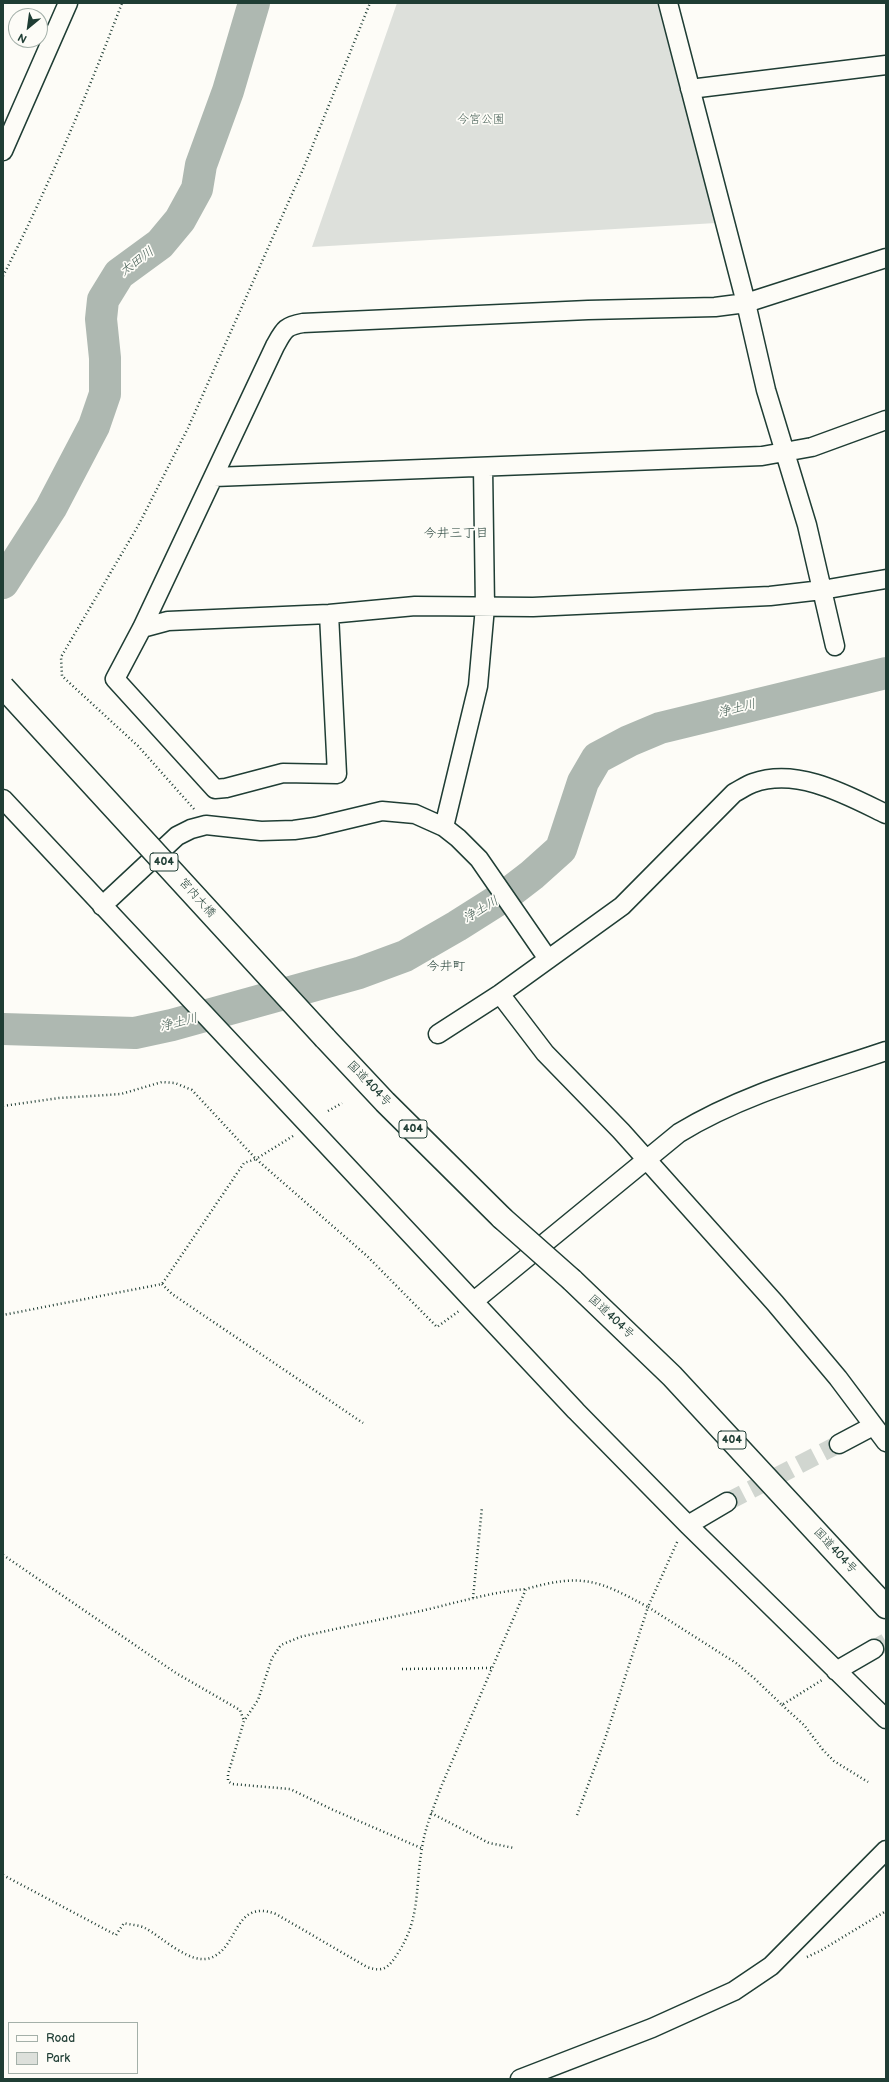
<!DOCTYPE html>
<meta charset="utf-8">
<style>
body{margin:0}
#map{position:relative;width:889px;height:2082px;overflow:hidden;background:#fdfcf7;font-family:"Balsamiq Sans",sans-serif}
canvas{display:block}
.frame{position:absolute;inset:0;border:4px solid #1f3d34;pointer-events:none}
.legend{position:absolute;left:8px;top:2022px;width:130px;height:52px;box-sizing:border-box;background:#fdfcf7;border:1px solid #a4b0a9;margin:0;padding:5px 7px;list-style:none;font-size:12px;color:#1f3d34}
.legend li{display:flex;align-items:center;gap:8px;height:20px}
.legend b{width:20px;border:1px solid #a4b0a9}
.north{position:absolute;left:8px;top:8px;width:40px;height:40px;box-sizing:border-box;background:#fdfcf7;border:1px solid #a4b0a9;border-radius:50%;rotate:209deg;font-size:11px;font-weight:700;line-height:16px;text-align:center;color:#1f3d34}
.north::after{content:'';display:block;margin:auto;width:14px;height:18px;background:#1f3d34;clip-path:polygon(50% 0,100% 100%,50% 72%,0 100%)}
</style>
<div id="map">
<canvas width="889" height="2082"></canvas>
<div class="frame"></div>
<ul class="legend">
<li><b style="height:5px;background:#fdfcf7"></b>Road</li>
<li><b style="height:11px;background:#dde0db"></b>Park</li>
</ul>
<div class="north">N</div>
</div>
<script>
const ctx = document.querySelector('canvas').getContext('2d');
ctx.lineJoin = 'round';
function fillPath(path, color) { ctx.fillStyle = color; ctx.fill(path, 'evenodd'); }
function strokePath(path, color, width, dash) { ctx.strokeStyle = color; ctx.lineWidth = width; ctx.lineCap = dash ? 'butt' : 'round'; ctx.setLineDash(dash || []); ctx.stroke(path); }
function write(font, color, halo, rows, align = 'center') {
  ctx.font = font + ' "Balsamiq Sans","Klee One",sans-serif'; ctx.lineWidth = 3.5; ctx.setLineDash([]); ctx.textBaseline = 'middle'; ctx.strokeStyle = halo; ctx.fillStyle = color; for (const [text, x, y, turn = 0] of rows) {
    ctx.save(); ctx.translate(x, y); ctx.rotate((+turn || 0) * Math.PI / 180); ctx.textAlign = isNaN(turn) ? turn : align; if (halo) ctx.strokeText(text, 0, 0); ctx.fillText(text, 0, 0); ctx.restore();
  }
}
const green = new Path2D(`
 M397,3h260l59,220 -404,24z`);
const river = new Path2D(`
 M3,583l48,-75 43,-82 11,-32v-36l-4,-39 2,-19 16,-26 41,-30 20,-24 17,-31 4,-24 27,-74 26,-88
 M3,1029l132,4 37,-8 187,-52 46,-17 52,-30 49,-31 26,-20 29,-26 22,-67 14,-24 32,-17 31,-13 226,-55`);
const minorTunnel = new Path2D(`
 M727,1502l112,-58
 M874,1649l12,-7`);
const path = new Path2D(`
 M3,276c45,-88 84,-181 119,-273
 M194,809l-56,-63 -76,-70 -1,-19 77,-131 50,-98 116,-261 66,-164
 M3,1106l56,-8 62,-4 41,-12 13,1 17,7 64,69 -12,4 -82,121 -159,31
 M328,1111l14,-8
 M293,1136l-37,23 111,97 70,71 22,-16
 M162,1284l10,10 191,129
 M3,1555l173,118 64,37 4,11
 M473,1598l9,-91
 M402,1669l90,-1
 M782,1705l22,20 19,25 11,11 34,21
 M431,1813l58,30 25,5
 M577,1815l27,-73 44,-135 88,56 19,16 27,26 40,-25
 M421,1848l-90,-39 -41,-20 -58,-5 -4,-3v-7l16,-53 14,-21 14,-42 9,-13 19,-8c42,-10 84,-18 125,-27 34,-8 67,-18 101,-21
 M3,1875l113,60 8,-12c7,2 15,2 21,5 17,9 45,37 65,30 29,-9 23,-60 66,-44l91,53c17,6 22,0 31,-14 23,-35 17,-67 24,-105 3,-21 12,-41 19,-61l85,-198c57,-16 72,-9 122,18l30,-67
 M807,1957l13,-6 66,-40`);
const minor = new Path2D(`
 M668,3l78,300 20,87 41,135 28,121
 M690,89l196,-24
 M3,151l65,-148
 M214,477l548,-21 50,-9 74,-27
 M329,614l8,160 -54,-1 -57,15 -11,1 -100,-110 27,-51 133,-282c9,-16 10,-20 28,-23l285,-13 127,-3 31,-4 140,-45
 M142,628l26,-7 161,-7 86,-8 118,1 237,-11 52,-6 64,-11
 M3,799l573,612 112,114 198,194
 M444,827l34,-141 7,-79 -2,-140
 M102,906l75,-70 14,-7 15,-4 55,6 33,-1 21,-3 67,-16 33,3 29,13 14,11 21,21 69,100
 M500,994l45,59 76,78 154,172 63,75 48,64
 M438,1034l62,-40 122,-88 112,-113c6,-3 13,-8 19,-10 45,-16 94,12 133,31
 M474,1301l205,-168c64,-39 136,-58 207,-82
 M839,1444l34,-18
 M688,1525l39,-23
 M836,1671l38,-22
 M520,2079l132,-51 82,-37 37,-25 115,-116`);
const highway = new Path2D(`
 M325,1038l60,64 117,116
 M572,1280l100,96 214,231`);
const highwayBridge = new Path2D(`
 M3,687l322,351
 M502,1218l70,62`);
const shields = [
 [164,862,28],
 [413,1129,28],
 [732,1440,28]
];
const shieldNames = [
 ["404",164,862],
 ["404",413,1129],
 ["404",732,1440]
];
const parkNames = [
 ["今宮公園",481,120]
];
const streetNames = [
 ["宮内大橋",197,898,48],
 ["国道404号",369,1084,46],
 ["国道404号",611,1317,43],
 ["国道404号",835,1551,47]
];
const waterNames = [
 ["太田川",137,262,-37],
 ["浄土川",737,709,-14],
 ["浄土川",481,910,-31],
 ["浄土川",179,1023,-14]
];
const neighbourhoodNames = [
 ["今井三丁目",456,534],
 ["今井町",446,967]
];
fillPath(green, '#dde0db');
strokePath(river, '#aeb8b1', 32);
strokePath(minorTunnel, '#d1d6d0', 18, [18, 9]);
strokePath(minor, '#1f3d34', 21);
strokePath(highway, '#1f3d34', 25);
strokePath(path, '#1f3d34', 2.5, [1, 3]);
strokePath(minor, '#fdfcf7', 18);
strokePath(highway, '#fdfcf7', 22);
strokePath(highwayBridge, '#1f3d34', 25, []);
strokePath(highwayBridge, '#fdfcf7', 22);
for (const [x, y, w] of shields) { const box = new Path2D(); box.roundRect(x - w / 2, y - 9, w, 18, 3); ctx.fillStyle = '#fdfcf7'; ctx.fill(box); strokePath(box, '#1f3d34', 1); }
write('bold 11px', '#1f3d34', null, shieldNames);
write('12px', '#455e55', '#fdfcf7', parkNames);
write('12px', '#1f3d34', '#fdfcf7', streetNames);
write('italic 13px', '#435c53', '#fdfcf7', waterNames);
write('13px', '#1f3d34', '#fdfcf7', neighbourhoodNames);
</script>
